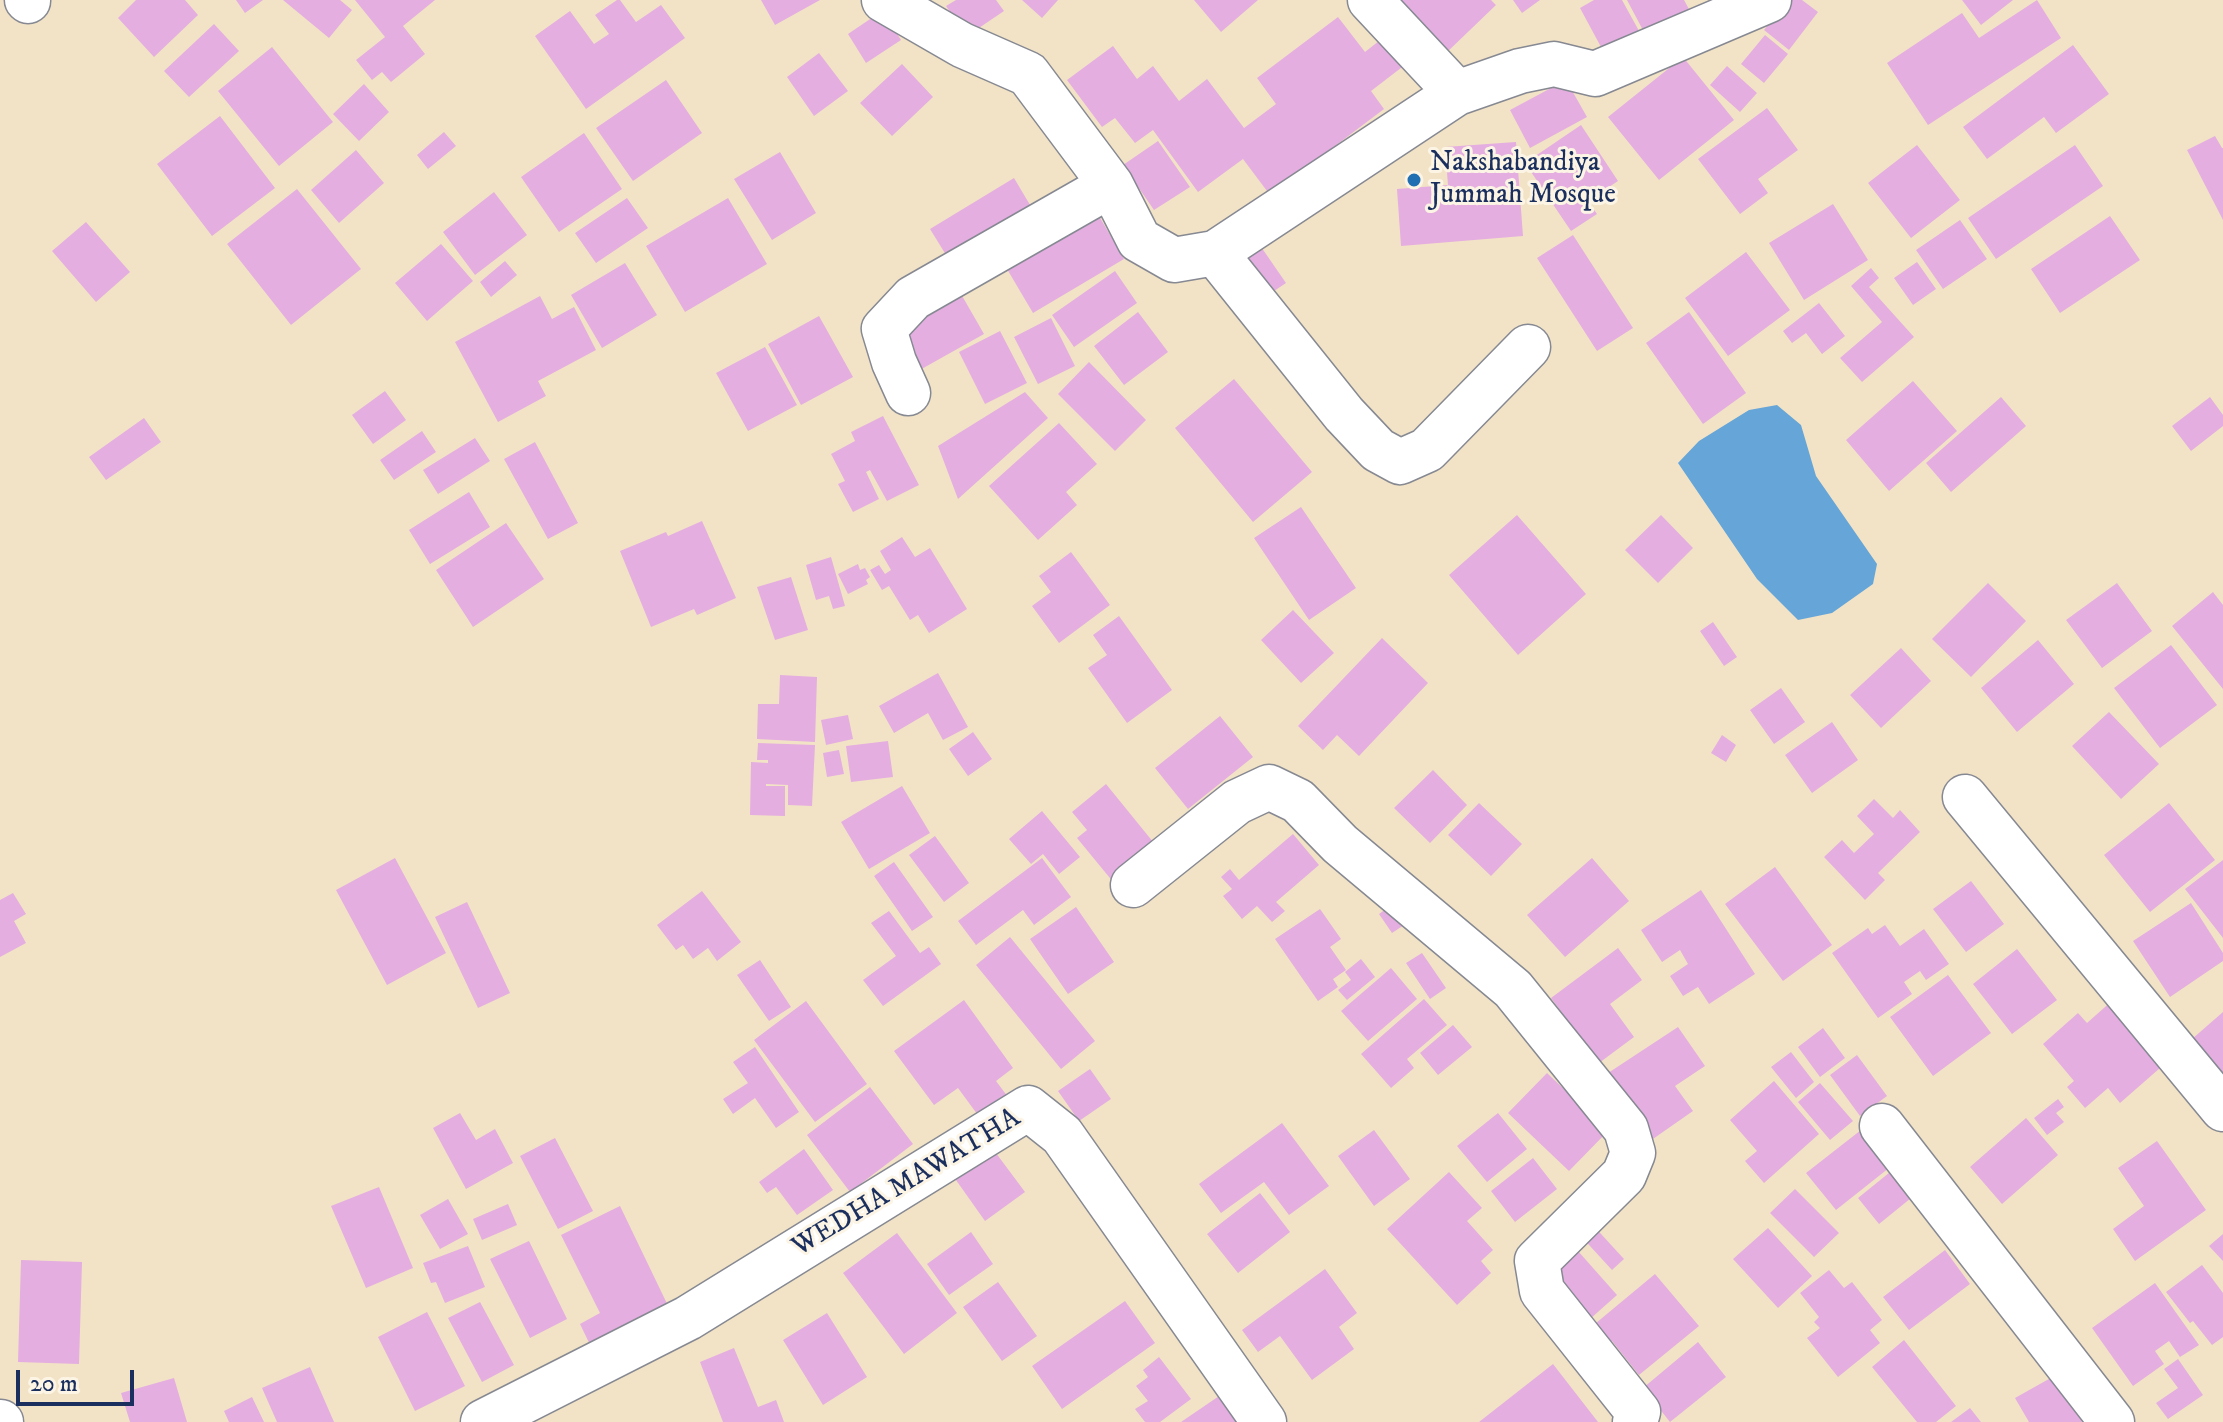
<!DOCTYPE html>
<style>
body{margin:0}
#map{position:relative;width:2223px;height:1422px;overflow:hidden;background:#f2e3c6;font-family:"IM FELL DW Pica",serif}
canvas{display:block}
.scale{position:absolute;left:16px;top:1370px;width:118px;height:36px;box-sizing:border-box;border:4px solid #1b2f5e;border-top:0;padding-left:10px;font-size:24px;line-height:28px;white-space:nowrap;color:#1b2f5e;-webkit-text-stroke:6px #fcf5e5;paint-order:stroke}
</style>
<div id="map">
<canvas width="2223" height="1422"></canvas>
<div class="scale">20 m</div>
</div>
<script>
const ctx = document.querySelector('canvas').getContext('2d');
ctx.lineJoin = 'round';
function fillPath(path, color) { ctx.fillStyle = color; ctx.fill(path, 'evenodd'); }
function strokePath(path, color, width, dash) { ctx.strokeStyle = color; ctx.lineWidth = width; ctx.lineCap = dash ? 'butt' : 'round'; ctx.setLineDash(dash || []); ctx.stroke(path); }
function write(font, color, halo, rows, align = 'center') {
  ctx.font = font + ' "IM FELL DW Pica",serif'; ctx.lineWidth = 6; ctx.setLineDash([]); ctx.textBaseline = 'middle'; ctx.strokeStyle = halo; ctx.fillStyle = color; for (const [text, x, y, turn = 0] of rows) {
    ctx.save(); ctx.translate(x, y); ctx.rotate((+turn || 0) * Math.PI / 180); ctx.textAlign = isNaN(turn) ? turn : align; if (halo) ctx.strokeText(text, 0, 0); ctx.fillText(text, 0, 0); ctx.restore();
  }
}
const water = new Path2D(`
 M1777,405l24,20 15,51 61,88 -4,20 -41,29 -34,7 -41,-41 -79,-116 21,-22 50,-31z`);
const building = new Path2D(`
 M136,0h49l13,15 -44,42 -36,-39z
 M236,0h27l-18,13z
 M283,0h57l12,10 -23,28z
 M355,0h80l-32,26 22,28 -34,28 -9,-10 -10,8 -16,-20 29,-23z
 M617,0h3l16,22 25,-17 24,33 -99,71 -51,-73 35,-25 24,33 15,-10 -14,-19z
 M761,0h59l-45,25z
 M956,0h40l8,11 -37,25 -21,-30z
 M1022,0h36l-16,18z
 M1194,0h64l-37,32z
 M1390,0h101l5,5 -52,50z
 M1513,0h27l-18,13z
 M1594,0h28l22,40 -36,20 -28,-52z
 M1627,0h57l6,11 -45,23z
 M1788,0h14l16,12 -29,38 -25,-20z
 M1962,0h51l-32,25z
 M2037,0l24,38 -133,87 -41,-62 75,-50 17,25z
 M882,11l19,29 -35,23 -18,-29z
 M1338,17l27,35 24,-19 21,28 -39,30 13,18 -114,86 -27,-36 -45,33 -45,-62 -18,13 -20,-25 -13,9 -35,-47 46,-34 24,33 16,-13 26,35 28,-22 37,49 32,-24 -19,-26z
 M214,24l25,27 -50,46 -25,-26z
 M1765,35l23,19 -24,29 -23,-19z
 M2073,45l36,49 -53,39 -12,-16 -57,42 -24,-32z
 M272,47l61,75 -54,44 -61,-75z
 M819,53l29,38 -34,25 -27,-39z
 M1683,57l51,63 -75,60 -51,-63z
 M902,64l31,33 -41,39 -32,-33z
 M1727,66l30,27 -17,19 -30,-27z
 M666,80l36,53 -69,48 -37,-53z
 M1566,80l21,37 -57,31 -20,-38z
 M364,84l25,28 -30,29 -26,-27z
 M1767,108l31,42 -40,29 10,14 -28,21 -42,-55z
 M220,116l55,72 -63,48 -55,-72z
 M1581,125l37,56 -30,20 9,13 -26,17 -46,-68z
 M444,132l12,14 -28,23 -11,-14z
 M584,133l38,56 -63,43 -38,-55z
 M2215,136l7,12h1v72l-36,-70z
 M1158,141l32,46 -36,23 -31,-45z
 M1516,142l7,94 -122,10 -4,-57 51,-4 -3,-38z
 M1917,145l43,55 -49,38 -43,-55z
 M2075,145l28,41 -107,73 -28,-41z
 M356,150l28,33 -45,40 -28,-33z
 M780,152l36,61 -44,27 -38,-61z
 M1014,178l25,42 -83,51 -26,-42z
 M297,189l64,80 -70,56 -64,-81z
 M494,192l33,43 -52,40 -32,-43z
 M627,198l21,30 -52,35 -21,-30z
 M728,198l39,66 -82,48 -39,-66z
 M1833,204l35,56 -64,40 -35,-57z
 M1099,216l25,43 -91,54 -26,-44z
 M2110,216l30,44 -80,53 -29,-44z
 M1960,220l27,39 -44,30 -27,-39z
 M86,222l44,50 -34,30 -44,-51z
 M1573,235l60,93 -36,23 -60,-93z
 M1257,241l29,42 -21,14 -28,-43z
 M441,244l32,37 -46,40 -32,-38z
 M1746,252l44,58 -62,46 -43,-58z
 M505,261l12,14 -26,22 -11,-15z
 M1917,262l19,27 -23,16 -19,-27z
 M625,263l32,52 -55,33 -31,-53z
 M1871,268l8,10 -10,9 45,50 -52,45 -22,-24 42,-36 -31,-36z
 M1115,271l22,32 -63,44 -22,-32z
 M957,287l27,47 -66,37 -27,-48z
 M540,296l12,23 22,-12 22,43 -58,31 8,15 -48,26 -43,-80z
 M1819,303l26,33 -23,18 -16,-21 -14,10 -9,-12z
 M1138,312l30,40 -44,33 -30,-39z
 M1689,312l57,81 -43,31 -57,-81z
 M819,316l34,61 -52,28 -33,-61z
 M1051,318l24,48 -37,18 -24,-47z
 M1000,331l27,52 -42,21 -26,-52z
 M765,347l32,58 -49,26 -32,-58z
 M1089,362l57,58 -31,31 -57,-57z
 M1234,379l78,93 -59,50 -78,-94z
 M1913,381l44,50 -68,60 -43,-51z
 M385,391l21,29 -33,24 -21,-29z
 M1025,392l23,26 -90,81 -20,-53z
 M2001,397l25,29 -75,66 -25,-29z
 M2210,397l13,18v11l-32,25 -19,-25z
 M883,416l36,69 -32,16 -17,-31 -4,2 13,27 -26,13 -15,-28 7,-3 -14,-27 24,-13 -4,-9z
 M144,418l17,24 -55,38 -17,-23z
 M1059,423l38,41 -31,28 11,13 -39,35 -49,-54z
 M422,431l14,21 -42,28 -14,-20z
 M475,438l15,23 -52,33 -15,-24z
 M535,442l43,81 -30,16 -44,-80z
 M469,492l21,35 -60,37 -21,-34z
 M1301,507l55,81 -47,32 -55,-82z
 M1517,515l69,79 -68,61 -69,-80z
 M1661,515l32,33 -35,35 -33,-33z
 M702,521l34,77 -39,17 -3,-6 -43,18 -31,-76 46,-19 2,4z
 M506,523l38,56 -71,48 -37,-57z
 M902,537l13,20 15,-9 37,61 -38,24 -11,-18 -8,5 -21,-34 -7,4 -12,-20 9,-5 6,9 6,-4 -11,-19z
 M1071,552l39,53 -51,38 -27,-37 19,-14 -12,-16z
 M831,557l14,49 -12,3 -4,-13 -13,4 -10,-35z
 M858,564l2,6 5,-2 5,9 -4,3 2,4 -20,10 -10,-20z
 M791,577l17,53 -33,10 -18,-53z
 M1988,583l38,38 -55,56 -39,-38z
 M2117,583l35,48 -50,37 -36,-48z
 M2213,592l10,13v84l-51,-63z
 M1293,610l41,43 -33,30 -40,-43z
 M1119,616l53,74 -45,33 -39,-55 19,-13 -14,-20z
 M1713,622l24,35 -13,9 -24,-35z
 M1382,638l46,45 -69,73 -22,-21 -14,15 -25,-24z
 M2038,640l36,44 -57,48 -36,-44z
 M2171,645l46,60 -57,43 -46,-60z
 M1901,648l30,33 -50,47 -31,-33z
 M938,673l30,54 -25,13 -15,-27 -34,20 -15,-27z
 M780,675l37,2 -2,65 -58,-3 1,-35h21z
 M1781,688l24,34 -31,22 -24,-34z
 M2109,712l50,52 -38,35 -49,-53z
 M848,715l5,24 -27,6 -5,-25z
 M1220,716l33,41 -65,52 -33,-41z
 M1832,722l26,38 -46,33 -27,-38z
 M973,732l19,27 -24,17 -19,-27z
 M1722,735l14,10 -10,17 -15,-9z
 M888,741l5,36 -42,5 -5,-36z
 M758,743l57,2 -3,61 -24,-1v-20l-22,-1v2h19v30l-35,-1 1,-53 17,1v-3h-11z
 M839,750l5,24 -17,3 -4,-24z
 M1433,770l34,35 -37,38 -36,-35z
 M1106,784l52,64 -44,35 -37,-45 10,-8 -15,-18z
 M902,786l28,47 -61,36 -28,-47z
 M1874,799l19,19 7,-8 20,22 -42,41 7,7 -20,20 -41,-43 18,-17 12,13 20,-19 -17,-18z
 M1479,803l43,41 -31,32 -43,-41z
 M2169,803l46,57 -65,52 -46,-57z
 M1042,811l38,46 -21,17 -16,-20 -12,10 -22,-25z
 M1293,834l26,31 -43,37 9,9 -13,11 -15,-16 -15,13 -19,-23 9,-7 -11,-12 9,-8 9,11z
 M935,836l34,47 -25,19 -35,-47z
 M395,858l51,95 -59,32 -51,-95z
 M1042,858l29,39 -37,28 -11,-15 -47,35 -18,-24z
 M1592,858l37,43 -64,56 -38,-42z
 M2223,860v78l-38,-49z
 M894,862l39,55 -21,14 -38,-55z
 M1775,867l57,78 -49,36 -58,-77z
 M1971,881l33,43 -38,28 -33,-43z
 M1701,890l54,84 -46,30 -11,-17 -15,9 -13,-20 18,-12 -8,-14 -18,12 -21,-32z
 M702,891l39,51 -24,19 -9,-13 -15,11 -10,-14 -7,5 -19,-25z
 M13,893l13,21 -12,7 12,22 -26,14v-57z
 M467,902l43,91 -32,15 -43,-91z
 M2191,903l32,50v8l-53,36 -37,-56z
 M1393,904l14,19 -15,10 -13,-19z
 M1076,907l38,55 -46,32 -38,-55z
 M1320,909l21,30 -11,8 16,23 -13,9 5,8 -20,14 -43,-62z
 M889,911l31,42 9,-6 12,17 -58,42 -20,-26 33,-24 -25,-33z
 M1885,925l15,21 24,-17 25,35 -23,16 -6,-9 -16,11 8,12 -34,24 -46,-65 36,-25 4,6z
 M1010,937l85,104 -34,28 -85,-104z
 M1618,948l24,32 -32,24 24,33 -35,26 -48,-65z
 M2017,949l40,51 -45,34 -39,-50z
 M1422,953l24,35 -16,11 -24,-36z
 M1361,959l14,18 -28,23 -9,-10 13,-10 -6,-8z
 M760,960l31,47 -22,14 -32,-46z
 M1391,968l26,31 -49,42 -27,-30z
 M1948,975l43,58 -58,43 -43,-59z
 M1424,999l23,26 -40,34 7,9 -23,20 -30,-34z
 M2114,999l54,62 -48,42 -12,-15 -23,20 -18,-21 7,-6 -31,-37 35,-31 9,10z
 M964,1000l49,68 -17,13 15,20 -28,21 -25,-34 -24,17 -40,-54z
 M806,1001l61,83 -52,38 -61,-82z
 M2223,1012v61l-31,-34z
 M1453,1025l19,22 -34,28 -18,-22z
 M1678,1027l27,39 -30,20 18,25 -43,30 -45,-66z
 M1823,1028l22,30 -25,19 -22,-30z
 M755,1047l44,65 -23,16 -21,-30 -22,16 -10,-15 25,-16 -15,-21z
 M1791,1052l23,30 -18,16 -25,-31z
 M1857,1055l30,41 -27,20 -30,-41z
 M1090,1069l21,30 -32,22 -21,-30z
 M1547,1073l61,58 -39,40 -61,-58z
 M1774,1081l45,53 -55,49 -19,-22 12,-10 -27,-31z
 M1820,1083l33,38 -23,19 -32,-38z
 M870,1087l43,57 -63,48 -43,-57z
 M2058,1099l6,8 -8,6 8,9 -17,13 -13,-17z
 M460,1113l16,27 19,-11 18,34 -47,26 -33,-61z
 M1498,1113l29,36 -40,33 -30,-36z
 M2026,1118l32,37 -56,49 -32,-37z
 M1282,1123l47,63 -40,29 -25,-33 -43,31 -22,-29z
 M1870,1123l29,37 -63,50 -30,-37z
 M1374,1130l36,49 -36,27 -36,-50z
 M555,1138l38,73 -35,18 -38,-73z
 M2157,1141l49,69 -71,51 -22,-32 31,-23 -26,-38z
 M990,1145l35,47 -40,29 -34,-48z
 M804,1149l29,41 -36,25 -21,-28 -9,6 -8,-11z
 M1533,1158l24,31 -42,33 -24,-31z
 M1905,1160l16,30 -42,34 -21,-26z
 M1449,1172l33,36 -15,13 26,29 -12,11 10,12 -34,32 -70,-76z
 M379,1187l34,81 -47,20 -35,-82z
 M1795,1189l44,44 -25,24 -44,-44z
 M1260,1193l30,39 -52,41 -31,-39z
 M448,1199l20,35 -28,15 -20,-34z
 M508,1204l9,21 -35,15 -9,-21z
 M620,1206l52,108 -78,39 -14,-29 20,-11 -39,-78z
 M1591,1223l33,36 -12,11 -33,-36z
 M1768,1228l44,48 -34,32 -45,-49z
 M971,1232l22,32 -44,31 -22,-31z
 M897,1233l60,80 -53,41 -61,-81z
 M2223,1234v27l-14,-15z
 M529,1241l38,78 -37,19 -40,-79z
 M1570,1242l47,53 -27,24 -47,-53z
 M468,1246l17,41 -40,16 -9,-21 -5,1 -8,-20z
 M1945,1250l25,34 -61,46 -26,-33z
 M21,1260l61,2 -3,102 -61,-2z
 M2202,1265l21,28v44l-11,8 -19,-24 -3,2 -24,-31z
 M1325,1269l32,44 -18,14 15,22 -42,31 -32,-44 -22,16 -16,-22z
 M1829,1270l15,18 8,-6 30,38 -12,10 10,13 -42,34 -31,-39 13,-10 -6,-6 5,-5 -19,-24z
 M1655,1274l44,52 -60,49 -27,-34 -13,11 -15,-19z
 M998,1282l39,54 -35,25 -39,-54z
 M2155,1283l44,62 -19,12 -11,-16 -14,10 9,13 -31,22 -41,-58z
 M1125,1301l30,42 -93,66 -30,-43z
 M480,1302l34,63 -32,17 -34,-64z
 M427,1312l38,74 -50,25 -37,-74z
 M827,1313l40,64 -44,28 -40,-65z
 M1904,1340l52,66 -20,16h-19l-45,-55z
 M1698,1342l28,35 -56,45 -27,-34z
 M734,1348l24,59 18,-7 8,22h-61l-23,-60z
 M1159,1357l32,42 -31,23h-15l-10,-13 13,-8 -12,-15 12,-9 -5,-7z
 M2178,1359l25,36 -35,24 -12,-16 22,-15 -14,-19z
 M1553,1364l45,58h-119z
 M310,1367l24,55h-57l-15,-34z
 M2056,1375l26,47h-53l-14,-24z
 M174,1378l13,44h-57l-9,-29z
 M1225,1392l17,26 -7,4h-54z
 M252,1397l12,25h-35l-5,-11z
 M1970,1408l11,14h-30z`);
const minor = new Path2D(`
 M27,0l1,1
 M884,0l78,45 66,29 83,111 28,55 35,20 41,-7 242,-160 63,-22 34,-7 41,10 174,-74
 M1370,0l87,93
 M1215,253l129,161 34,36 22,12 27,-12 101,-103
 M908,393l-14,-31 -10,-33 29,-31 198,-113
 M1965,797l258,312
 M1133,885l104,-83 32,-15 29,14 42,43 173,145 113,140 7,24 -9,22 -87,86 5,30 96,121 -3,10
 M1882,1126l230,296
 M0,1422h1
 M483,1422l205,-104 340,-210 34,27 202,287`);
const markers = [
 [1414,180,8,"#1f6fb2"]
];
const poiNames = [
 ["Nakshabandiya",1430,164],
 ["Jummah Mosque",1430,196]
];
const streetNames = [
 ["WEDHA MAWATHA",907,1184,-31]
];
fillPath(water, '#66a5d8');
fillPath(building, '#e4aee0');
strokePath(minor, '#868992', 47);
strokePath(minor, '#fff', 44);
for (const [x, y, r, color] of markers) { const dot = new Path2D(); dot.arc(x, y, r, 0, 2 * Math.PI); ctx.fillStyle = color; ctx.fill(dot); strokePath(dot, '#fcf5e5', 3); }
write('28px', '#1b2f5e', '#fcf5e5', poiNames, 'left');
write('28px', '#1b2f5e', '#fcf5e5', streetNames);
</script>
